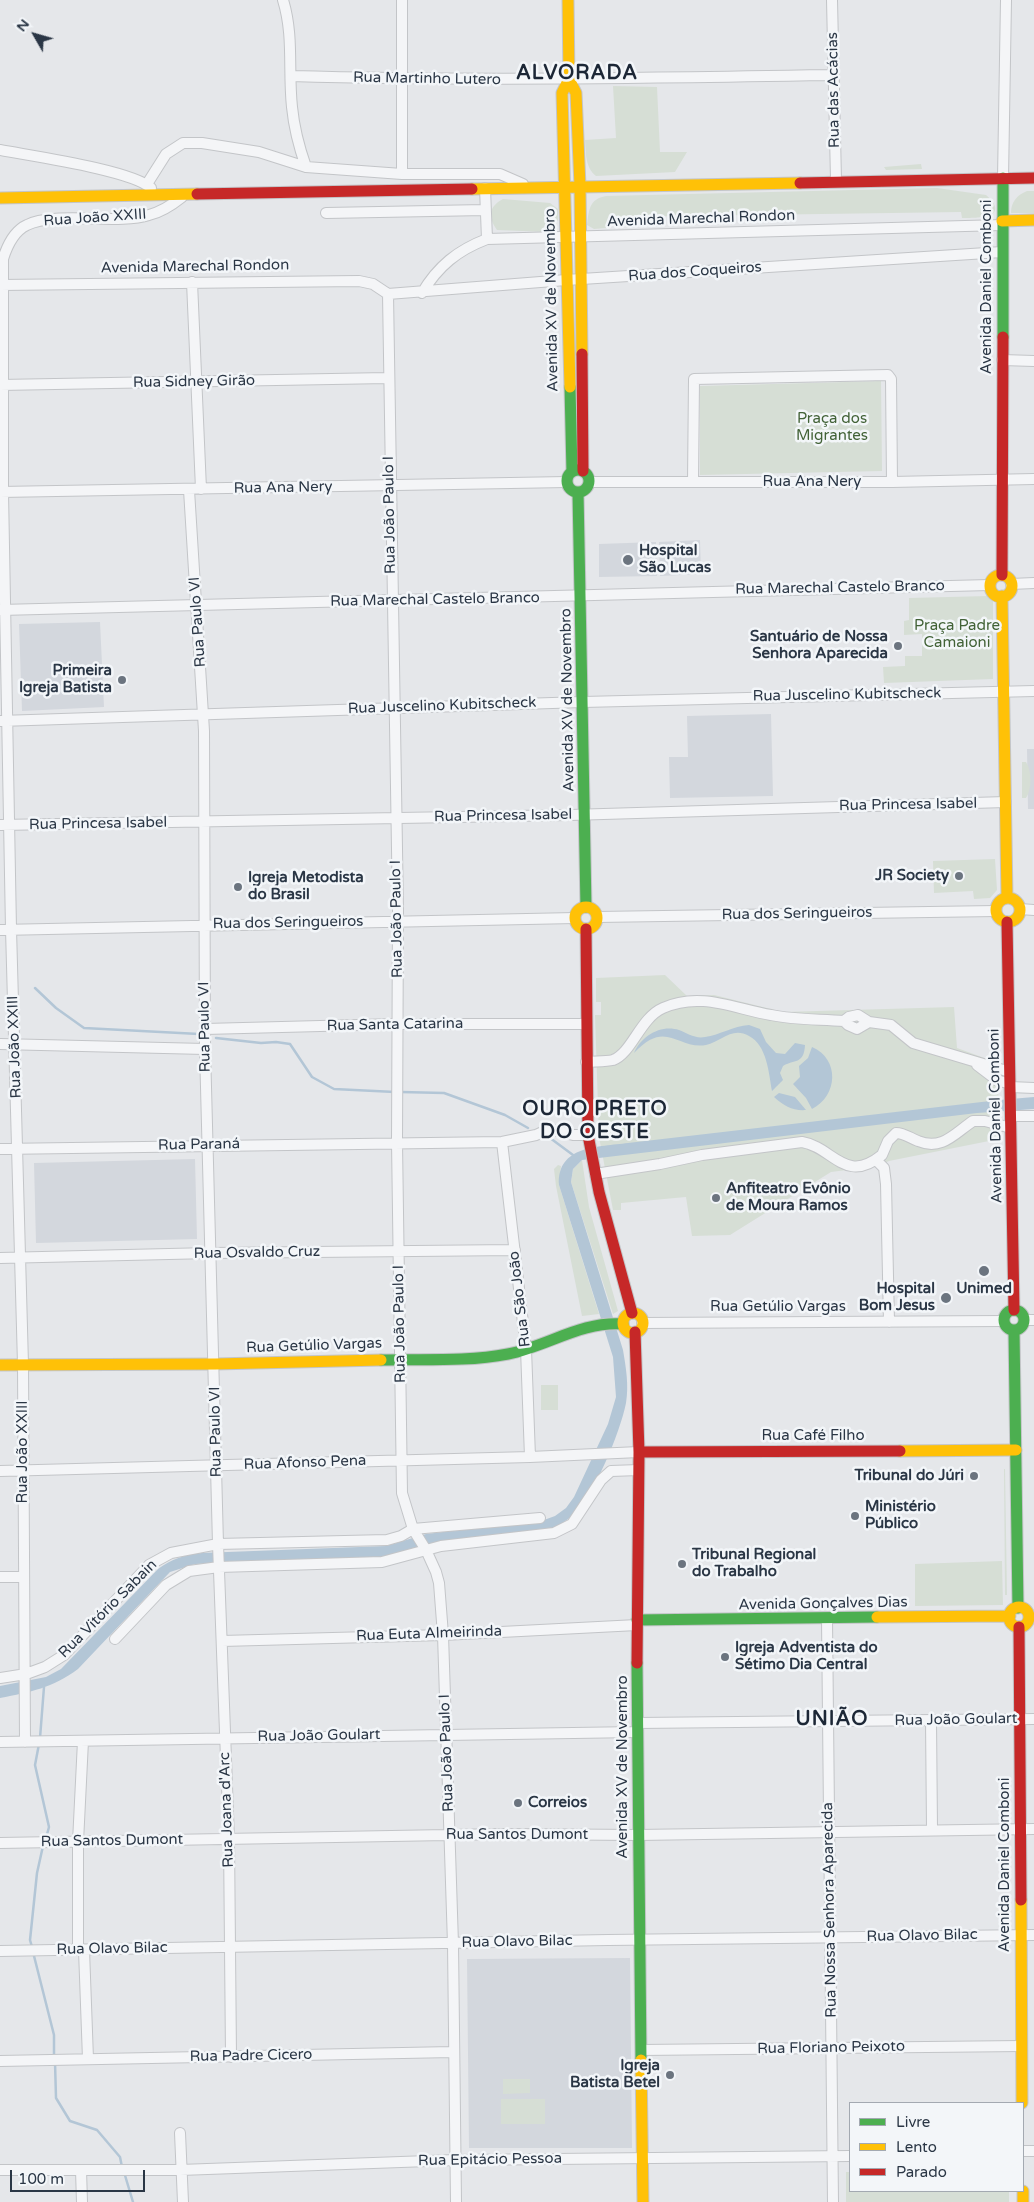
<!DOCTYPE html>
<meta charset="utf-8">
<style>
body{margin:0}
#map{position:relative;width:1034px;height:2202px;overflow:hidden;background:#e5e7ea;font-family:"Varela Round",sans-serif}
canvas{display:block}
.legend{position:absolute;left:849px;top:2102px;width:175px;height:90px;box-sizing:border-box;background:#f3f6f9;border:1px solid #a3a9b1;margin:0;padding:6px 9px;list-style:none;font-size:15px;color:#2a3645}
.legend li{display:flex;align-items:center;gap:10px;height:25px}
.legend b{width:25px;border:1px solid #a3a9b1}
.north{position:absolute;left:10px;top:10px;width:50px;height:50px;-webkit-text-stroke:4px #f3f6f9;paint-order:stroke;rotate:308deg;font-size:14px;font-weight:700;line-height:20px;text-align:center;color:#2a3645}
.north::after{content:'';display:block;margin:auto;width:18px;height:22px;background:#2a3645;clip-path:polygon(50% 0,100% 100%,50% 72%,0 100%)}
.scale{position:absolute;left:10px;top:2170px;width:135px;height:22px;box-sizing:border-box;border:2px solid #2a3645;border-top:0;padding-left:6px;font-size:15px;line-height:18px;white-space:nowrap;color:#2a3645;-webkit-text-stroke:4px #f3f6f9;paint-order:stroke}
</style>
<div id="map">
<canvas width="1034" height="2202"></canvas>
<ul class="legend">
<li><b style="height:6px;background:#4caf50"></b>Livre</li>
<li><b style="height:6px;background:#ffc107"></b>Lento</li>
<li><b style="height:6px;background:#c62828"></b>Parado</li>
</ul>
<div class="north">N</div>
<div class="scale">100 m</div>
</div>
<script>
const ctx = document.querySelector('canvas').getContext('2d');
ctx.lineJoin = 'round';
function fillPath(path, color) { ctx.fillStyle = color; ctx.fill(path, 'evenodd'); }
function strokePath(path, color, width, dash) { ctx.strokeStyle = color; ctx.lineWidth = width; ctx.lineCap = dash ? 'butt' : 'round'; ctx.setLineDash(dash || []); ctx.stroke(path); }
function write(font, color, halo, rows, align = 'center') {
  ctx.font = font + ' "Varela Round",sans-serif'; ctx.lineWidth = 5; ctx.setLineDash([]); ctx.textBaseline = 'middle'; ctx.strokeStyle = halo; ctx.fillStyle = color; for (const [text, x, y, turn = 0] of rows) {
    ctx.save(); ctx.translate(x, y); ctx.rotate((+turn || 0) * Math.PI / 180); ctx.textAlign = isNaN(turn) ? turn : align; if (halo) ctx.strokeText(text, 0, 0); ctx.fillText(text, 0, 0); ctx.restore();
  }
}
const built = new Path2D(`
 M700,540l1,34 -41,2 -1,-34z
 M656,542l1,34 -58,1v-33z
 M100,622l4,85 -82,4 -3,-87z
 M771,714l2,82 -103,2 -1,-41h19l-1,-41z
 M1027,749h7v60h-6z
 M195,1159l2,80 -161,4 -2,-80z
 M630,1958l2,190h-163l-2,-189z`);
const green = new Path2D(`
 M613,86l44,1 3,65h27l-12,20 -79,4c-11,-9 -10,-23 -11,-36l31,-2z
 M921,164l1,5 -36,1 -2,-3z
 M937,188l49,7c26,23 -9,23 -24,23l-1,-6 -348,5 -7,11 -12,1 -7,-4c2,-15 2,-26 19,-29z
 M1027,191h7v22h-23c0,-11 6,-18 16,-22z
 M503,199l47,4 8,6v11l-10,12 -51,-2c-9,-13 -9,-23 6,-31z
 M881,381l1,90 -182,4v-89z
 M988,596l5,5v78l-109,4 -1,-16 22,-1v-10h17v-22l-18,1v-14l5,-1v-22z
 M1022,762h4c6,9 6,27 0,36h-4z
 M995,859l2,31 -7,8 -16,1 -1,-8 -39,2 -1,-32z
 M665,975l22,21 27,-1 69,17 171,-5 3,41 41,15 1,76 -110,22 -11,5 -47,6 -101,63 -38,1 -6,-39 -65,6v7h-8l-14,-73 -4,-122h6v-13h-5v-24z
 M582,1160l7,47 29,104 -5,3 -42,-132 2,-13z
 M558,1165l3,1 -2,19 40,129 -17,2 -26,-130 -2,-17z
 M541,1385h17v25h-17z
 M1004,1469h1l2,126h-2z
 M1002,1561l1,44 -88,1v-42z
 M503,2079h27v14l-27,1z
 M501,2099h44v25h-44z
 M846,2172h4v19h159v11h-163z`);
const water = new Path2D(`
 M749,1025l11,4 6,13 10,11 9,1 10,-11 10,2c-1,20 -11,14 -22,21l-3,7 3,7 -11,11c-3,-17 -5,-46 -23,-55 -17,-10 -28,6 -43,9 -28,5 -40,-27 -72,8 7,-17 27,-29 45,-23 8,3 16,9 26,7 15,-2 28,-11 44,-12z
 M812,1047c28,12 26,49 0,62l-6,-11 -13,-14 7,-7 -1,-11 9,-8z
 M779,1093l16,4 11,13c-13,1 -22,-4 -32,-13z
 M1034,1097v12l-57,4 -395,47 -9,9 -2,13 52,168c3,18 6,35 3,53 -6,30 -32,93 -54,113 -6,5 -13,9 -19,13l-167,29 -191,6 -25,8 -92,97c-26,19 -47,23 -78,29v-12l46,-9 15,-8 97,-100c14,-10 26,-14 43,-16l185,-7 40,-12 118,-14 11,-4 11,-8 8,-11 34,-73 8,-27 -3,-40 -54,-172c-2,-40 40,-38 69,-42l371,-43z`);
const stream = new Path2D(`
 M35,988l21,20 28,20 115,6
 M216,1038l45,5 15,-1 14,2 22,33 22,12 61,3
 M401,1092l43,1 61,22 23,13
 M546,1135l27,20
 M40,1738l4,-51
 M39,1744l-4,21 14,62 -3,11
 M32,1947l-2,-7 7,-67 6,-27
 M33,1952l21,83v22
 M55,2062l1,36 14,23 27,9 23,27 2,10
 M124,2172l9,30`);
const street = new Path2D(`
 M283,0c11,36 5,70 9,107 2,21 7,40 14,60
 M402,0v174
 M832,0l4,180
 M291,76c181,5 361,2 542,-1
 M0,150c31,6 131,20 151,38
 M1003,178l3,-178
 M147,184l19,-30 17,-11h19l57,9 47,15 96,7h98l23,10
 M485,188l2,51
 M326,213l159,-3
 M192,282l9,207
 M0,285l359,-4 14,3 15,10
 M422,293c16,-27 36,-43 65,-54l515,-14
 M388,294l10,616 -1,232 5,351 11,36 13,21 10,22 3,11 4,52 10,309 3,258
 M388,294l178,-14 436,-28
 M1002,360l32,1
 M0,385l387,-7
 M589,482h303l142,-3
 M693,482l1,-103 194,-4 3,4 1,103
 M189,490l15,241 1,318 13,495 11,295 2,218
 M0,492l567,-10
 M1011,584l23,-1
 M0,610l990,-25
 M0,721l583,-19 451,-11
 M0,825l570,-10 436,-13
 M1020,909l14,1
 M597,917l399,-6
 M0,930l575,-12
 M844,1021l4,4 9,4 12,-7
 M205,1029l192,-5h188
 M0,1044l205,5
 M586,1062c8,-1 19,0 27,-2 19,-7 27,-42 50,-52 37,-17 72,1 108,7 24,5 49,4 73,6l5,-4 9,-2 11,7 22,3 22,18 97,29
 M977,1065l21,16 12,2
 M1010,1087l24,1
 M1011,1116h23
 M502,1142l24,207 4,108
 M0,1149l502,-7 34,-7 13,-6 24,6h15
 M876,1160l8,8 2,16 3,138
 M595,1174l65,-10 42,-9 100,-13c31,5 43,43 80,13l6,-14 8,-8c8,0 14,5 22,8 24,10 37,-8 55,-20h12l26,7
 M0,1258l211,-5 304,-3
 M1025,1320h9
 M642,1323l362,-2
 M0,1471l530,-14 109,-5
 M0,1577h24
 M827,1619l6,583
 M115,1639l51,-54 23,-14 30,-4 163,-5 59,-16 113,-13 18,-9 29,-44 10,-9 28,-1
 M222,1641l221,-6 194,-10
 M0,1678l26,-4 19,-7 19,-12 85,-90 22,-12 47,-9 169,-4 14,-4 12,-7 127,-11
 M931,1720l1,109
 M637,1723l397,-4
 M0,1742l637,-10
 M25,1742l-2,-378 -12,-435 -8,-437v-233c4,-13 11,-28 24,-34 28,-14 90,0 122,-10 12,-3 23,-10 33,-18
 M0,1843l503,-9 135,1 396,-6
 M78,1950v-108l5,-101
 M84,1950l4,109
 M0,1951l608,-11 426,-5
 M641,2050l381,-4
 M0,2061l453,-9
 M180,2133l3,69
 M1023,2151h11
 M0,2170h180l276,-10 394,-4
 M81,2170l1,32`);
const fast = new Path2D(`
 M1003,337v-159
 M570,387l2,85
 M567 481a11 11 0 1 1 22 0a11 11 0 1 1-22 0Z
 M578,492l8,415
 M1004 1320a10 10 0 1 1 20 0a10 10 0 1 1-20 0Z
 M1014,1331l4,277
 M381,1360c41,-1 86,2 127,-6 40,-8 73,-33 115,-30
 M637,1620l240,-3
 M637,1663l4,397`);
const slow = new Path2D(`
 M568,0l1,79 -7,14 8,294
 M569,79l7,14 4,93 2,168
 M472,189l328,-6
 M0,198l197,-4
 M1002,221l32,-1
 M990 586a11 11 0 1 1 22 0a11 11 0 1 1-22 0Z
 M1002,596l5,302
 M996 910a12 12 0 1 1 24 0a12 12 0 1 1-24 0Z
 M575 918a11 11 0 1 1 22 0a11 11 0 1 1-22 0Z
 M623 1323a10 10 0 1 1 20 0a10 10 0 1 1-20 0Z
 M0,1365l215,-1 166,-4
 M900,1451l116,-1
 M1009 1617a10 10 0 1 1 20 0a10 10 0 1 1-20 0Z
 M877,1617l133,-1
 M1021,1900l1,203
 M641,2060l2,142
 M1023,2191v11`);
const jam = new Path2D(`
 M800,183l234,-5
 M197,194l275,-5
 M582,354l1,117
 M1002,575l1,-238
 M1007,922l7,388
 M586,929l2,206 11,57 33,121
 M635,1332l4,120 -2,211
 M639,1452l261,-1
 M1019,1627l2,273`);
const markers = [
 [628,560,6,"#6b747f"],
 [898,646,5,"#6b747f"],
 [122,680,5,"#6b747f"],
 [959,876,5,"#6b747f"],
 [238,887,5,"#6b747f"],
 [716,1198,5,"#6b747f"],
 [984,1271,6,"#6b747f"],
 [946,1298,6,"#6b747f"],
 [974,1476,5,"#6b747f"],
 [855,1516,5,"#6b747f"],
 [682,1564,5,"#6b747f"],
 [725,1657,5,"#6b747f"],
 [518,1803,5,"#6b747f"],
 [670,2075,5,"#6b747f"]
];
const streetNames = [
 ["Rua Martinho Lutero",427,79,1],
 ["Rua das Acácias",834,90,-91],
 ["Rua João XXIII",95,218,-4],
 ["Avenida Marechal Rondon",701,219,-2],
 ["Avenida Marechal Rondon",195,267,-1],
 ["Rua dos Coqueiros",695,272,-4],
 ["Avenida Daniel Comboni",987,287,-90],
 ["Avenida XV de Novembro",552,300,-91],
 ["Rua Sidney Girão",194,382,-1],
 ["Rua Ana Nery",812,482],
 ["Rua Ana Nery",283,488,-1],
 ["Rua João Paulo I",390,515,-91],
 ["Rua Marechal Castelo Branco",840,588,-1],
 ["Rua Marechal Castelo Branco",435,600,-1],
 ["Rua Paulo VI",198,622,-94],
 ["Rua Juscelino Kubitscheck",847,695,-1],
 ["Avenida XV de Novembro",568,700,-91],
 ["Rua Juscelino Kubitscheck",442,706,-2],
 ["Rua Princesa Isabel",908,805,-1],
 ["Rua Princesa Isabel",503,816,-1],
 ["Rua Princesa Isabel",98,824,-1],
 ["Rua dos Seringueiros",797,914,-1],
 ["Rua João Paulo I",397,919,-91],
 ["Rua dos Seringueiros",288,923,-1],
 ["Rua Santa Catarina",395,1025,-1],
 ["Rua Paulo VI",205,1027,-91],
 ["Rua João XXIII",15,1047,-92],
 ["Avenida Daniel Comboni",996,1116,-91],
 ["Rua Paraná",199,1145,-1],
 ["Rua Osvaldo Cruz",257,1253,-1],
 ["Rua São João",520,1299,-97],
 ["Rua Getúlio Vargas",778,1307],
 ["Rua João Paulo I",400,1324,-91],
 ["Rua Getúlio Vargas",314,1346,-2],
 ["Rua Paulo VI",216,1432,-91],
 ["Rua Café Filho",813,1436],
 ["Rua João XXIII",23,1452,-90],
 ["Rua Afonso Pena",305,1463,-2],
 ["Avenida Gonçalves Dias",823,1604,-1],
 ["Rua Vitório Sabain",108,1609,-45],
 ["Rua Euta Almeirinda",429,1634,-2],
 ["Rua João Goulart",956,1720,-1],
 ["Rua João Goulart",319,1736,-1],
 ["Rua João Paulo I",447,1753,-92],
 ["Avenida XV de Novembro",623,1767,-90],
 ["Rua Joana d'Arc",227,1810,-92],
 ["Rua Santos Dumont",517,1835],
 ["Rua Santos Dumont",112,1841,-1],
 ["Avenida Daniel Comboni",1005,1865,-90],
 ["Rua Nossa Senhora Aparecida",830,1910,-91],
 ["Rua Olavo Bilac",922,1936,-1],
 ["Rua Olavo Bilac",517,1942,-1],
 ["Rua Olavo Bilac",112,1949,-1],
 ["Rua Floriano Peixoto",831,2048,-1],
 ["Rua Padre Cicero",251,2056,-1],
 ["Rua Epitácio Pessoa",490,2160,-1]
];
const parkNames = [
 ["Praça dos",832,419],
 ["Migrantes",832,436],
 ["Praça Padre",957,626],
 ["Camaioni",957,643]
];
const poiNames = [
 ["Hospital",639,551],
 ["São Lucas",639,568],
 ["Santuário de Nossa",888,637,"right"],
 ["Senhora Aparecida",888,654,"right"],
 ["Primeira",112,671,"right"],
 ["Igreja Batista",112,688,"right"],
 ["JR Society",949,876,"right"],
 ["Igreja Metodista",248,878],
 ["do Brasil",248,895],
 ["Anfiteatro Evônio",726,1189],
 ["de Moura Ramos",726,1206],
 ["Hospital",935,1289,"right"],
 ["Bom Jesus",935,1306,"right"],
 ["Unimed",984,1289,"center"],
 ["Tribunal do Júri",964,1476,"right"],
 ["Ministério",865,1507],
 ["Público",865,1524],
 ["Tribunal Regional",692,1555],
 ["do Trabalho",692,1572],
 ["Igreja Adventista do",735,1648],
 ["Sétimo Dia Central",735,1665],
 ["Correios",528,1803],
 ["Igreja",660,2066,"right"],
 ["Batista Betel",660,2083,"right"]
];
const districtNames = [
 ["ALVORADA",577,74],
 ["OURO PRETO",595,1110],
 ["DO OESTE",595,1133],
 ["UNIÃO",832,1720]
];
fillPath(built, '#d3d7dd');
fillPath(green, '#d6ded5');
fillPath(water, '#b3c6d6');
strokePath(stream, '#b3c6d6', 2.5);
strokePath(street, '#c3c5c8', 12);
strokePath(fast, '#c3c5c8', 13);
strokePath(slow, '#c3c5c8', 13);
strokePath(jam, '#c3c5c8', 13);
strokePath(street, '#f4f5f7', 10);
strokePath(fast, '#4caf50', 11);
strokePath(slow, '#ffc107', 11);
strokePath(jam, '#c62828', 11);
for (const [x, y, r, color] of markers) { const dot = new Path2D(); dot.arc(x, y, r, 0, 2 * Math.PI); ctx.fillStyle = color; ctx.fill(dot); strokePath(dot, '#f3f6f9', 2); }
write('15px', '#2a3645', '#f3f6f9', streetNames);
write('15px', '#426237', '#f3f6f9', parkNames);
write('bold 15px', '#2a3645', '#f3f6f9', poiNames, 'left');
ctx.letterSpacing = '1px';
write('bold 20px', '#1c2736', '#f3f6f9', districtNames);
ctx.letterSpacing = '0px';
</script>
